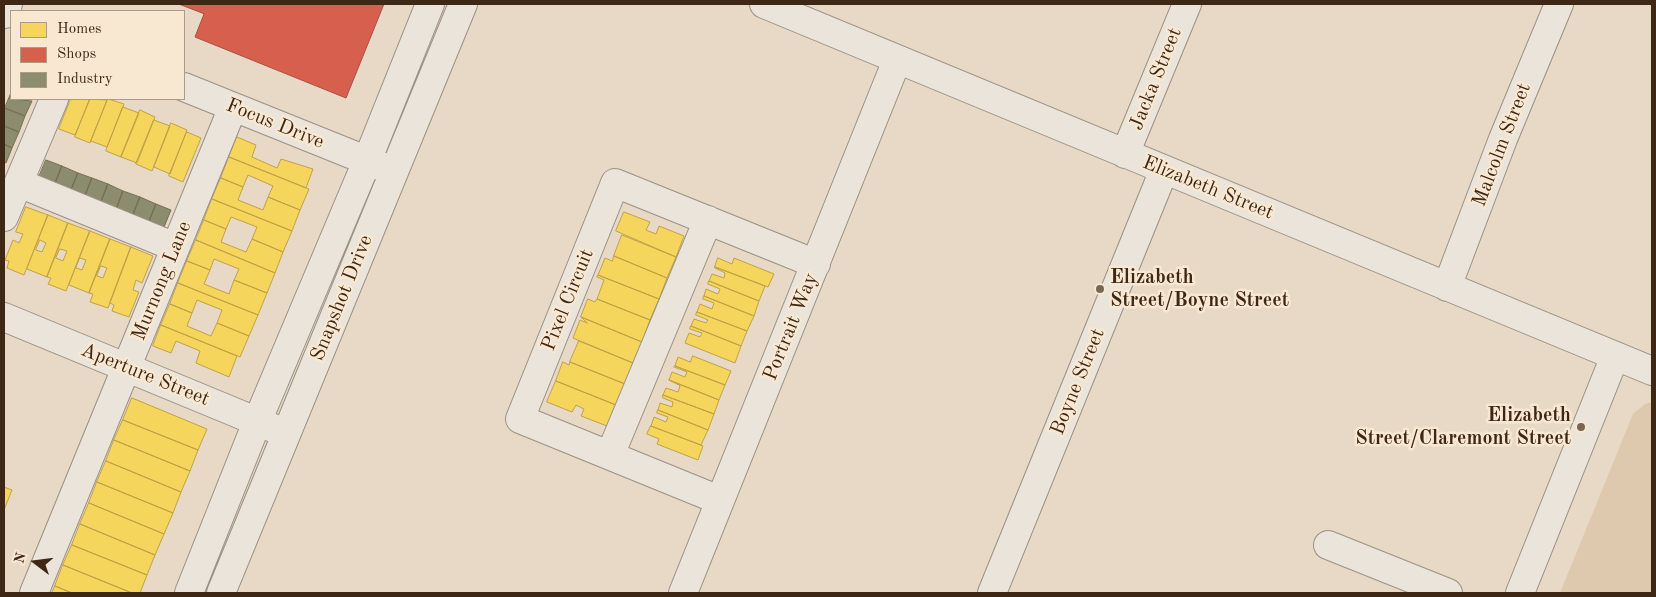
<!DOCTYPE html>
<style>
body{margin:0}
#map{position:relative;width:1656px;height:597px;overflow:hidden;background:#e7d9c6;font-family:"Old Standard TT",serif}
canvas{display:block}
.frame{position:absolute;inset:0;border:5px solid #3f2715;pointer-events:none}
.legend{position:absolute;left:10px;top:10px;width:175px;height:90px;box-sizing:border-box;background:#f8e8d1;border:1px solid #ae9b86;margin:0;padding:6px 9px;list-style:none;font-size:15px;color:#3f2715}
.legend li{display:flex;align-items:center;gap:10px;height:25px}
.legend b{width:25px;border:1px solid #ae9b86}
.north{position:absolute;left:10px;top:537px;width:50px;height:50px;-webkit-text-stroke:4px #f8e8d1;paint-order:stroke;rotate:285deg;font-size:14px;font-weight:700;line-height:20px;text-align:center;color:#3f2715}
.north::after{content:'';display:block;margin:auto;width:18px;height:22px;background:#3f2715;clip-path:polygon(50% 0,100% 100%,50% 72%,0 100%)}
</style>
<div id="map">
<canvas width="1656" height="597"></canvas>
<div class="frame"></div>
<ul class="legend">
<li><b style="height:14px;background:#f6d55c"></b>Homes</li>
<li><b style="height:14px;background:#d6604d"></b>Shops</li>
<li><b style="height:14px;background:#8c8c6e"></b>Industry</li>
</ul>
<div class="north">N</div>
</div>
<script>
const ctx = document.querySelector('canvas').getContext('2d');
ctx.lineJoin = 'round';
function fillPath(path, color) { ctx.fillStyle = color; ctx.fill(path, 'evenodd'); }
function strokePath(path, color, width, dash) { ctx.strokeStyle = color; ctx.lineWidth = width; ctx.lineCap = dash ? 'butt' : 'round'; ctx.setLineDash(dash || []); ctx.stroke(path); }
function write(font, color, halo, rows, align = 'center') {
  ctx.font = font + ' "Old Standard TT",serif'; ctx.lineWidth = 5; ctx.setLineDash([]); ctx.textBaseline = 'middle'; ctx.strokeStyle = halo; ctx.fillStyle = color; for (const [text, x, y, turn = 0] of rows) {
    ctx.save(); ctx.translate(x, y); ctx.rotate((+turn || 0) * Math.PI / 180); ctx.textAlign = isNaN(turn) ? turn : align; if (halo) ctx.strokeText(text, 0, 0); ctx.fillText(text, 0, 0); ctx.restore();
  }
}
const green = new Path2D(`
 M1652,402v191h-92l73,-179 12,-10z`);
const homes = new Path2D(`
 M71,99h19l-15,36 -16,-6z
 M90,99l17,1 -17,43 -15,-6z
 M108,99l16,5 -17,43 -16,-6z
 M123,107l16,6 -18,44 -15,-6z
 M140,110l15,7 -18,46 -16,-6z
 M154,120l16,6 -18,45 -16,-7z
 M171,123l16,7 -17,44 -16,-7z
 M187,132l14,6 -18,44 -14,-6z
 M237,137l19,8 -4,12 25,11 4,-9 32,10 -7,19 -77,-31z
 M229,157l80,32 -9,21 -32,-13 5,-11 -25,-11 -5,12 -22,-9z
 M221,178l22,9 -5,13 25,10 5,-13 32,13 -8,21 -80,-32z
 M212,199l80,32 -9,21 -31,-13 5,-12 -26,-10 -5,12 -22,-9z
 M26,207l22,8 -24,60 -17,-7 2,-7 -4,-1 8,-20 6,3 4,-9 -7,-2z
 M624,212l26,10 -4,8 10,4 3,-8 25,10 -8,21 -60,-26z
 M48,215l20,8 -21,54 -20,-8zM40,240l6,3 -4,9 -6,-2z
 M204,220l22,9 -5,13 25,10 6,-13 31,13 -8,21 -79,-33z
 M68,223l22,8 -24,60 -18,-7 3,-6 -4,-1zM60,249l7,2 -4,10 -7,-3z
 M90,231l20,8 -21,54 -20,-8zM80,258l6,2 -4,10 -6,-2z
 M622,235l54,22 -9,21 -53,-22z
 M110,239l21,8 -23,61 -18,-6 3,-8 -4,-1zM101,266l6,2 -4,10 -6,-2z
 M196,240l79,33 -8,20 -33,-13 5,-11 -25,-10 -4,11 -23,-9z
 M131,247l22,9 -11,27 -6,-3 -3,10 6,2 -10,25 -17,-6 2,-6 -4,-2z
 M614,256l53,22 -8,21 -61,-24 7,-17 7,3z
 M718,258l14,6 2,-6 40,16 -6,13 -53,-20z
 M187,261l23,9 -6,14 25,10 5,-14 33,13 -9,22 -80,-32z
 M715,267l50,19 -6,15 -50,-20 3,-7 12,4 1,-5 -10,-5z
 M598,275l61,24 -9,21 -53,-21 7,-19 -7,-3z
 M709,281l50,20 -5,15 -50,-20 2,-7 12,5 2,-5 -12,-5z
 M178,283l80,32 -9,21 -32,-13 5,-13 -25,-10 -5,13 -22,-9z
 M704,296l50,20 -7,15 -50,-19 3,-8 12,5 2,-6 -11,-4z
 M588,299l7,3 2,-3 53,21 -8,22 -61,-25z
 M170,304l22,9 -5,13 24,10 6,-13 32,13 -9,21 -79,-32z
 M697,312l50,19 -6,15 -50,-20 3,-7 12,4 2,-3 -12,-5z
 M581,317l61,25 -9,21 -60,-25 7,-18 7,3z
 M161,325l76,31 -8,21 -33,-14 4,-12 -24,-10 -5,12 -18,-7z
 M691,326l50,20 -6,17 -50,-20 4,-10 11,4 2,-4 -12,-4z
 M579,341l54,22 -8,21 -55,-22z
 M693,356l38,15 -6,14 -50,-19 3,-9 12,5z
 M563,362l6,3 1,-3 55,22 -9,21 -60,-24z
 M675,366l50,19 -6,15 -50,-20 3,-8 13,5 2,-5 -13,-5z
 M669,380l50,20 -5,14 -51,-19 3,-7 12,4 2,-6z
 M556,381l60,24 -9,21 -26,-10 3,-7 -8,-4 -4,7 -25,-10z
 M663,395l51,19 -6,16 -50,-20 2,-7 12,4 1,-5 -10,-4z
 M132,398l75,31 -9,21 -75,-30z
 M658,410l50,20 -7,15 -50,-19 3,-9 12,5 2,-5 -11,-4z
 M123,420l75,30 -8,21 -76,-31z
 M651,426l52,20 -5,14 -41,-16 2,-5 -12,-5z
 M114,440l76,31 -9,21 -75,-31z
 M106,461l75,31 -8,21 -76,-31z
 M97,482l76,31 -9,21 -75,-31z
 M4,487l8,3 -8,20z
 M89,503l75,31 -9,21 -75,-31z
 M80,524l75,31 -8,20 -75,-30z
 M72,545l75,30 -7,18h-8l-69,-28z
 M63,565l69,28h-60l-17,-7z
 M55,586l17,7h-20z`);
const shops = new Path2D(`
 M179,4h205l-38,94 -151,-61 9,-23z`);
const industry = new Path2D(`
 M11,93v6l21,2 -7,15 -20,-8z
 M4,108l21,8 -6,16 -15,-6z
 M4,126l15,6 -7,16 -8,-4z
 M4,144l8,4 -6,15 -2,-1z
 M46,160l16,6 -9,23 -16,-7z
 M62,166l16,7 -9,22 -16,-6z
 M78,173l14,5 -9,23 -14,-6z
 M92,178l16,6 -9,23 -16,-6z
 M108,184l15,7 -8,22 -16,-6z
 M123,191l17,6 -9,23 -16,-7z
 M140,197l16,7 -9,23 -16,-7z
 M156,204l15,6 -9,22 -15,-5z`);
const minor = new Path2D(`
 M764,4l888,367
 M5,14l3,-10
 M184,87l199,80
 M1125,154l62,-150
 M19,183l156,64
 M4,217l50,-118
 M1447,287l56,-148 56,-135
 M4,317l269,111
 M610,455l98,-235
 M719,500l-199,-81 95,-236 201,81
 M1328,545l120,48
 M34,593l199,-486
 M189,593l68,-171 110,-261 63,-157
 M221,593l242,-589
 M683,593l214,-533
 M992,593l172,-423
 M1520,593l95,-237`);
const markers = [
 [1100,289,5,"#7a6553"],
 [1581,427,5,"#7a6553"]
];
const streetNames = [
 ["Jacka Street",1156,79,-68],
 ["Focus Drive",275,124,22],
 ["Malcolm Street",1502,145,-69],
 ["Elizabeth Street",1208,188,22],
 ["Murnong Lane",162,281,-68],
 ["Snapshot Drive",342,298,-68],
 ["Pixel Circuit",568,300,-68],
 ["Portrait Way",791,327,-68],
 ["Aperture Street",145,375,22],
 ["Boyne Street",1078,382,-68]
];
const poiNames = [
 ["Elizabeth",1110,278],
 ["Street/Boyne Street",1110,301],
 ["Elizabeth",1571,416,"right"],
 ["Street/Claremont Street",1571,439,"right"]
];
fillPath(green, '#dec9af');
fillPath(homes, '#f6d55c');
strokePath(homes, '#bfa147', 1);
fillPath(shops, '#d6604d');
strokePath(shops, '#a94f3c', 1);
fillPath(industry, '#8c8c6e');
strokePath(industry, '#756e53', 1);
strokePath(minor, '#9b9083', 30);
strokePath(minor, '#eae4da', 28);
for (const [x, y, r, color] of markers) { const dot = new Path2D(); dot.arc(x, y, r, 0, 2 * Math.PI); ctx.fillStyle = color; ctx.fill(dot); strokePath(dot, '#f8e8d1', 2); }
write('20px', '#3f2715', '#f8e8d1', streetNames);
write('bold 20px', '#3f2715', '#f8e8d1', poiNames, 'left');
</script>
